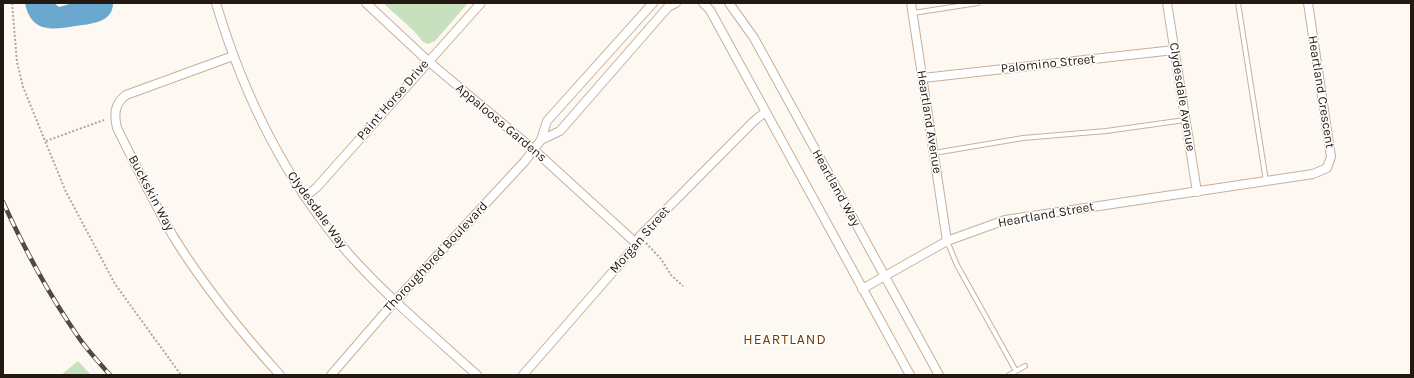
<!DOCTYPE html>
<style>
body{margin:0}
#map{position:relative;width:1414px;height:378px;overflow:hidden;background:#fef8f3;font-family:Karla,sans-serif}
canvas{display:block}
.frame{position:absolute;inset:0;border:4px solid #231911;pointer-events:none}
</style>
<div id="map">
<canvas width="1414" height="378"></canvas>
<div class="frame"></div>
</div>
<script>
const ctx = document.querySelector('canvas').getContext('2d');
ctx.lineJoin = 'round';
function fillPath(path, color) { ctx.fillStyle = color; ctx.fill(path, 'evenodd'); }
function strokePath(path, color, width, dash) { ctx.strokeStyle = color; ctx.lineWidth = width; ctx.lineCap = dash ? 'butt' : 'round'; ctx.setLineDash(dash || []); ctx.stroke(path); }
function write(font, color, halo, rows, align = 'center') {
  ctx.font = font + ' Karla,sans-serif'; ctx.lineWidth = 3; ctx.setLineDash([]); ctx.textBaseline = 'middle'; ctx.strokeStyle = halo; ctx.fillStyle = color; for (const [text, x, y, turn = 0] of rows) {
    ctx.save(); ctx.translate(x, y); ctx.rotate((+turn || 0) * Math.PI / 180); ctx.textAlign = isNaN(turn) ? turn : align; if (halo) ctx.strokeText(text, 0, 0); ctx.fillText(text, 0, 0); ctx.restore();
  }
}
const green = new Path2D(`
 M383,3h85l-33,38 -7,3 -5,-2 -9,-11z
 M78,361l13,14h-30z`);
const water = new Path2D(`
 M25,3h29l5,4 14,-4h40c0,20 -23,21 -38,23 -23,4 -44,7 -50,-23z`);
const path = new Path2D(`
 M12,3l5,59 6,25 43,105 49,92 66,91
 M46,141l58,-21
 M646,243l15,16 10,16 12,11`);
const lane = new Path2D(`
 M1238,3l28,178
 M913,13l65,-10
 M934,153l89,-15 83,-7 79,-11
 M947,241l10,24 59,106
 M1009,375l16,-9`);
const street = new Path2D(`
 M216,3c27,91 69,177 132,250 39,44 85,82 129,122
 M366,3l62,58 105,88 104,95
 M703,3l7,7 200,365
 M729,3l25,35 185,337
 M911,3l36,238
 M1167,3l30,189
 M233,56l-107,39c-12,9 -12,20 -9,33 18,36 36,73 56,108 31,50 68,96 107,139
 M923,78l251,-28
 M541,140l19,-9 108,-124 8,-4
 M305,197l12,-10 164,-184
 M862,289l85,-48 58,-21 308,-46 14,-6 4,-11 -23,-154
 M331,375l57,-66 137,-148 16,-21 6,-19 106,-118
 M523,375l114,-131 3,-8 114,-115 11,-9`);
const rail = new Path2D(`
 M3,202c21,46 45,91 74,133 9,14 22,27 33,40`);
const streetNames = [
 ["Palomino Street",1048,64,-6],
 ["Heartland Crescent",1321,92,81],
 ["Clydesdale Avenue",1182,97,81],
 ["Paint Horse Drive",393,100,-49],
 ["Heartland Avenue",929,122,81],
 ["Appaloosa Gardens",501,123,40],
 ["Heartland Way",836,188,61],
 ["Buckskin Way",151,193,62],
 ["Clydesdale Way",317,210,54],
 ["Heartland Street",1046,215,-10],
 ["Morgan Street",640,240,-49],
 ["Thoroughbred Boulevard",436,257,-47]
];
const neighbourhoodNames = [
 ["HEARTLAND",785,340]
];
fillPath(green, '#c7e0bd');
fillPath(water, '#6ba8cf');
strokePath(lane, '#caaf9a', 6);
strokePath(street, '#caaf9a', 10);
strokePath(path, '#aea6a0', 2, [2, 2]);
strokePath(lane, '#fff', 4);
strokePath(street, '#fff', 8);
strokePath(rail, '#524942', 4.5);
strokePath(rail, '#fff', 3, [9]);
write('13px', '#231911', '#fff', streetNames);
ctx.letterSpacing = '1px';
write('14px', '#723c00', '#fff', neighbourhoodNames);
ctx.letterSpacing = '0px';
</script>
